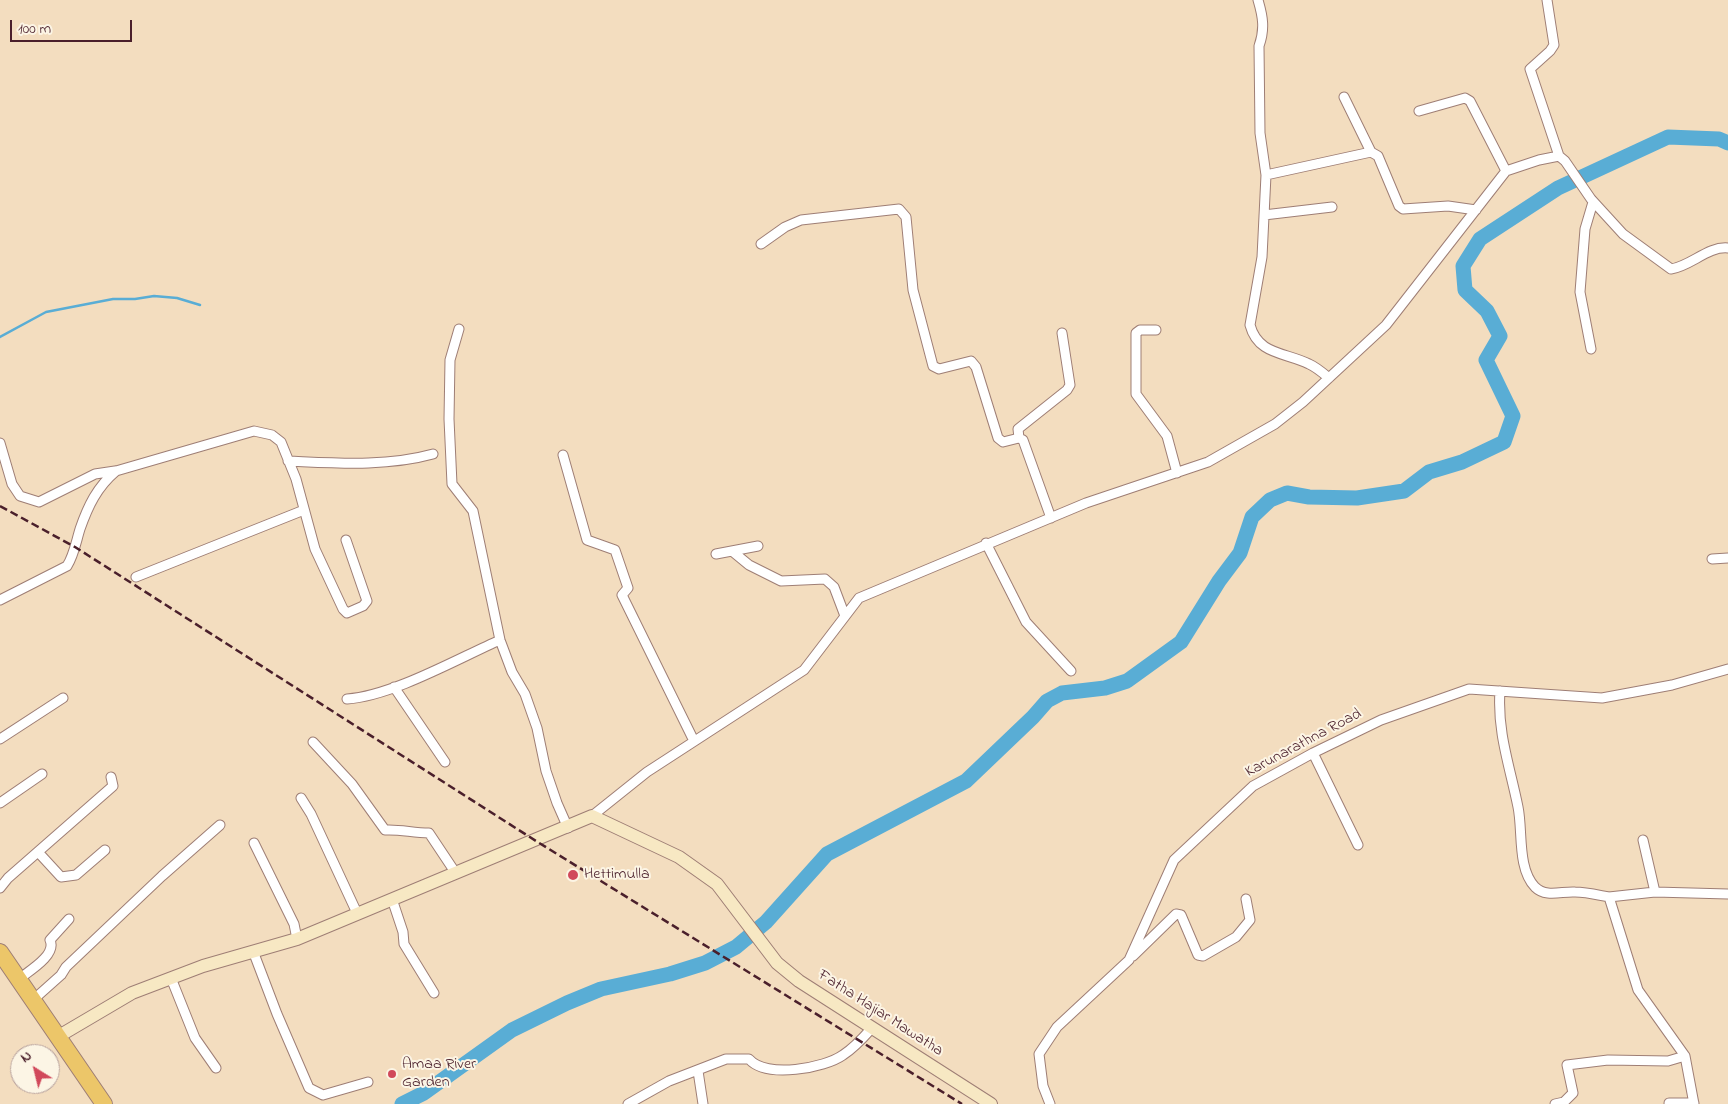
<!DOCTYPE html>
<style>
body{margin:0}
#map{position:relative;width:1728px;height:1104px;overflow:hidden;background:#f3ddbf;font-family:"Indie Flower",sans-serif}
canvas{display:block}
.north{position:absolute;left:10px;top:1044px;width:50px;height:50px;box-sizing:border-box;background:#fcf5e5;border:1px solid #b59f9b;border-radius:50%;rotate:324deg;font-size:14px;font-weight:700;line-height:20px;text-align:center;color:#4a1f2b}
.north::after{content:'';display:block;margin:auto;width:18px;height:22px;background:#d1495b;clip-path:polygon(50% 0,100% 100%,50% 72%,0 100%)}
.scale{position:absolute;left:10px;top:20px;width:122px;height:22px;box-sizing:border-box;border:2px solid #4a1f2b;border-top:0;padding-left:6px;font-size:15px;line-height:18px;white-space:nowrap;color:#4a1f2b;-webkit-text-stroke:4px #fcf5e5;paint-order:stroke}
</style>
<div id="map">
<canvas width="1728" height="1104"></canvas>
<div class="north">N</div>
<div class="scale">100 m</div>
</div>
<script>
const ctx = document.querySelector('canvas').getContext('2d');
ctx.lineJoin = 'round';
function strokePath(path, color, width, dash) { ctx.strokeStyle = color; ctx.lineWidth = width; ctx.lineCap = dash ? 'butt' : 'round'; ctx.setLineDash(dash || []); ctx.stroke(path); }
function write(font, color, halo, rows, align = 'center') {
  ctx.font = font + ' "Indie Flower",sans-serif'; ctx.lineWidth = 4; ctx.setLineDash([]); ctx.textBaseline = 'middle'; ctx.strokeStyle = halo; ctx.fillStyle = color; for (const [text, x, y, turn = 0] of rows) {
    ctx.save(); ctx.translate(x, y); ctx.rotate((+turn || 0) * Math.PI / 180); ctx.textAlign = isNaN(turn) ? turn : align; if (halo) ctx.strokeText(text, 0, 0); ctx.fillText(text, 0, 0); ctx.restore();
  }
}
const stream = new Path2D(`
 M0,337l46,-25 67,-13h22l19,-3 23,2 23,7`);
const river = new Path2D(`
 M402,1104l22,-11 88,-63 55,-27 34,-14 69,-15 35,-11 31,-16 30,-25 61,-68 139,-73 67,-64 14,-16 15,-8 43,-5 22,-7 54,-39 38,-61 21,-28 12,-36 18,-17 17,-7 22,4 48,1 47,-7 25,-19 33,-10 42,-20 9,-26 -27,-56 14,-24 -13,-25 -22,-21 -2,-24 17,-27 78,-51 110,-51 51,2 9,4`);
const street = new Path2D(`
 M1258,0c5,17 7,29 1,46l1,87 6,42 105,-23 7,4 21,50 4,3 45,-3 28,4
 M1547,0l7,45 -4,6 -20,18 29,87
 M1344,97l27,55
 M1419,111l46,-13 5,3 36,70
 M1266,175l-4,82 -12,68c8,30 35,27 59,39 7,3 14,9 20,14
 M1264,215l68,-8
 M761,244l24,-17 16,-7 98,-11 7,8 7,73 20,76 6,3 32,-8 5,6 22,71 5,4 16,-4 4,2 28,78
 M459,329l-9,31 -1,59 3,65 21,27 27,129 12,32 13,22 12,34 9,43 11,32 11,25
 M1156,330h-16l-4,3v61l31,42 10,37
 M1591,349l-11,-57 5,-63 8,-27
 M1019,438l-1,-9 49,-39 3,-5 -8,-52
 M0,443l12,41 8,12 19,6 56,-28 20,-3
 M563,455l24,85 28,10 13,38 -6,7 72,146
 M288,461c48,2 98,6 145,-7
 M986,543l40,79 45,49
 M732,551l17,14 32,16 44,-2 9,8 11,29
 M716,554l42,-8
 M1712,559l16,-1
 M136,577l168,-67
 M0,600l67,-34c7,-11 9,-24 13,-37 8,-23 17,-42 36,-58l138,-40 18,4 9,7 15,37 19,70 28,60 4,4 16,-7 4,-5 -21,-61
 M394,687l51,75
 M1500,691c-3,41 10,76 18,116 5,24 -1,61 17,80 11,11 27,4 40,5 11,0 23,3 34,5l29,93 47,66 9,48
 M347,699c45,-3 110,-40 153,-59
 M0,739l63,-41
 M313,742l39,42 33,46c15,-1 28,3 44,3l26,39
 M1313,753l45,92
 M301,798l10,16 46,99
 M0,803l42,-29
 M592,816l55,-44 157,-102 55,-72 227,-95 122,-41 67,-38 28,-22 83,-77 120,-154 33,-11 20,-4 6,5 26,38 32,35 48,35c20,-3 37,-23 57,-21
 M1643,840l12,52
 M254,843l40,81 3,15
 M38,852l23,25 15,-2 29,-25
 M0,888l8,-10 105,-92 -2,-9
 M1609,897l46,-5 73,2
 M392,899l11,33 1,12 30,49
 M253,951l24,63 32,74 14,7 45,-13
 M1133,956l43,-42 5,1 17,40 5,1 33,-19 14,-17 -4,-21
 M171,978l24,60 21,30
 M19,979c10,-8 38,-24 31,-39l19,-21
 M33,1000l28,-25 5,-8 96,-91 58,-51
 M698,1071l5,33
 M1669,1103h25
 M628,1104l41,-23 57,-22h23c17,20 76,9 94,-4 11,-7 20,-17 28,-26
 M1050,1104l-7,-18 -4,-32 18,-27 72,-67 45,-100 79,-74 60,-33 68,-33 88,-31 133,9 70,-13 56,-16
 M1555,1104l9,-2 9,-9 -6,-28 41,-5 60,1 17,-5`);
const secondary = new Path2D(`
 M59,1036l73,-43 71,-27 94,-27 295,-123 87,41 38,27 60,79 22,18 192,123`);
const highway = new Path2D(`
 M0,952l104,152`);
const rail = new Path2D(`
 M0,506l75,41 461,294 426,263`);
const markers = [
 [573,875,6,"#d1495b"],
 [392,1074,5,"#d1495b"]
];
const streetNames = [
 ["Karunarathna Road",1304,744,-28],
 ["Fatha Hajiar Mawatha",880,1014,33]
];
const poiNames = [
 ["Hettimulla",584,875],
 ["Amaa River",402,1065],
 ["Garden",402,1083]
];
strokePath(stream, '#59add5', 2.5);
strokePath(river, '#59add5', 15);
strokePath(street, '#9e7e75', 11);
strokePath(secondary, '#9e7e75', 14);
strokePath(highway, '#9e7e75', 18);
strokePath(street, '#fff', 9);
strokePath(secondary, '#f7e8c3', 12);
strokePath(highway, '#ecc669', 16);
strokePath(rail, '#4a1f2b', 2.5, [8, 4]);
for (const [x, y, r, color] of markers) { const dot = new Path2D(); dot.arc(x, y, r, 0, 2 * Math.PI); ctx.fillStyle = color; ctx.fill(dot); strokePath(dot, '#fcf5e5', 2); }
write('16px', '#4a1f2b', '#fcf5e5', streetNames);
write('16px', '#4a1f2b', '#fcf5e5', poiNames, 'left');
</script>
